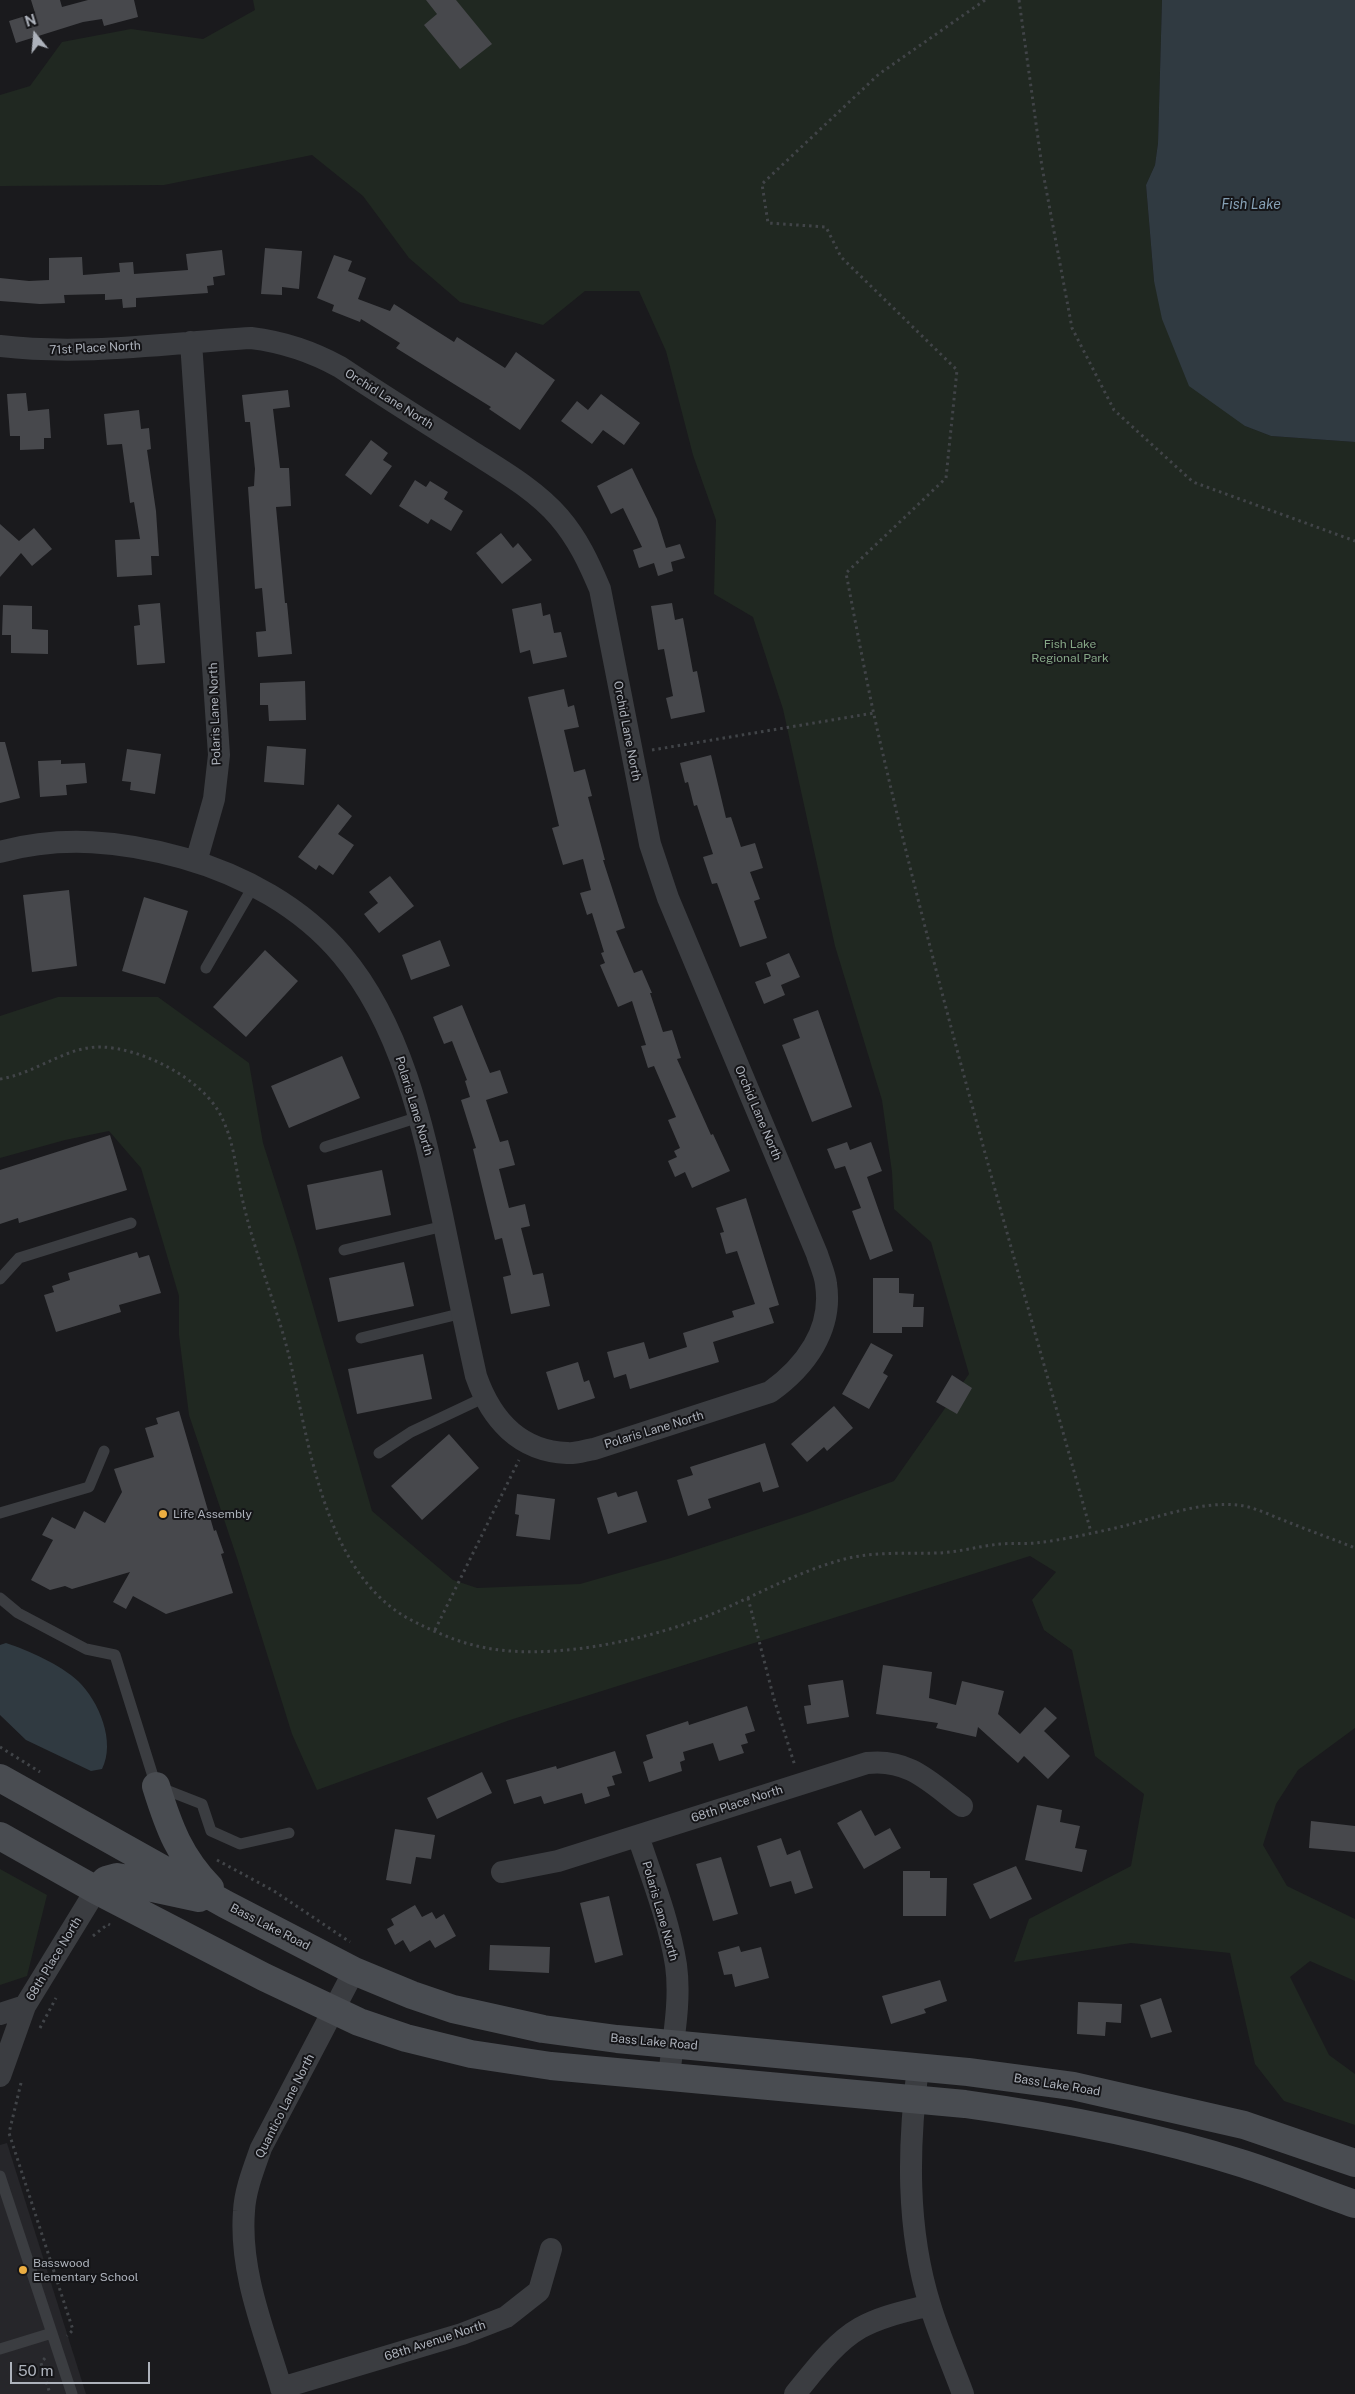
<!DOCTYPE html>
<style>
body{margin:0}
#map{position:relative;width:1355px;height:2394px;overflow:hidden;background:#1a1a1d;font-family:"Public Sans",sans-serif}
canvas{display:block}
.north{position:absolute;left:10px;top:10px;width:50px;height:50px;-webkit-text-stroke:4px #151518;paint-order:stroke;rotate:343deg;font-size:14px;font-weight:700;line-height:20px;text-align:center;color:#adb2bb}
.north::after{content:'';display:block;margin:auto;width:18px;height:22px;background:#adb2bb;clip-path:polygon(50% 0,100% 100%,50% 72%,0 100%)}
.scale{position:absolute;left:10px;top:2362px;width:140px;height:22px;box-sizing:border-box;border:2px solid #adb2bb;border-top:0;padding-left:6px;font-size:15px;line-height:18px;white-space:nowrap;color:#adb2bb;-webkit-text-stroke:4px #151518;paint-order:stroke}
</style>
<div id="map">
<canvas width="1355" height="2394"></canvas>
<div class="north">N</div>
<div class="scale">50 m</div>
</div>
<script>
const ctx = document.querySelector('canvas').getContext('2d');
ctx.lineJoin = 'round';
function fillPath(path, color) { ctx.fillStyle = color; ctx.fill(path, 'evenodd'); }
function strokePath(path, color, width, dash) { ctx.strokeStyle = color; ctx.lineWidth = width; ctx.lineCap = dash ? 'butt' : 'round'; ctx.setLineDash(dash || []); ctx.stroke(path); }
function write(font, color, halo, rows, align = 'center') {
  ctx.font = font + ' "Public Sans",sans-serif'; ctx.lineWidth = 4; ctx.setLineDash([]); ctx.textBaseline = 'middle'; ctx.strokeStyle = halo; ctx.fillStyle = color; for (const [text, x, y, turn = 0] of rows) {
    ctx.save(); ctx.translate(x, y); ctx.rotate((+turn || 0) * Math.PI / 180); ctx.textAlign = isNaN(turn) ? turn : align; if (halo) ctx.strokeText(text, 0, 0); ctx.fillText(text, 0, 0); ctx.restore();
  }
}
const built = new Path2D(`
 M7,2143l79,251h-86v-249z`);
const green = new Path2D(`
 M253,0h909l-4,143 -3,22 -9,20 8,96 91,145 26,10 84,6v1286l-57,42 -22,34 -13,41 24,41 68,33v62l-45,-20 -20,16 39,78 26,19v51l-71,-24 -29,-37 -25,-111 -99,-10 -117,19 15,-43 102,-53 13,-72 -49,-38 -23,-106 -28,-20 -12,-30 24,-28 -26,-16 -520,164 -193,70 -25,-56 -54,-173 -49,-146 -10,-80v-39l-38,-128 -32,-37 -44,9 -65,18v-142l58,-19h100l91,66 14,80 33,104 76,264 81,69 24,8 103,-4 91,-26 136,-45 87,-32 75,-107 -38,-132 -37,-33 -2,-37 -10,-72 -47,-154 -52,-237 -30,-92 -39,-23 2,-74 -23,-65 -27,-104 -27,-60h-54l-42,34 -83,-23 -51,-44 -46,-62 -51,-41 -148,30 -164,1v-91l30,-9 32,-44 69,-13 72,10 52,-29z
 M0,1869l47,26 -20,81 -27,9z`);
const water = new Path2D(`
 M1162,0h193v442l-84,-6 -26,-10 -56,-40 -27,-67 -8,-38 -8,-96 9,-20 3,-22z
 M6,1643c22,7 55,22 72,38 21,20 38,61 24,88l-11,2 -65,-31 -26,-25v-70z`);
const building = new Path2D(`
 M31,0h29l2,7 26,-7h46l4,17 -34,9 -2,-7 -19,3 -67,21 -7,-22 26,-8z
 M426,0h30l36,44 -32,25 -36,-44 13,-11z
 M265,248l37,3 -3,38 -17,-2v8l-21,-1z
 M222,250l3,25 -12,2 1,8 -7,1 1,7 -72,5v9l-13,1 -1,-9 -17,1v-6l-41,1 1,8 -25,1 -40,-3v-23l29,3 20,-1v-22l33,-1 1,18 37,-3 -1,-9 14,-1 1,12 54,-4 -2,-16z
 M334,255l18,6 -4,10 18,7 -8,21 32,12 4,-7 60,38 3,-5 48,31 11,-16 39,28 -35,50 -31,-21 2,-2 -95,-59 4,-5 -39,-24 -1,3 -28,-11 2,-6 -17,-7z
 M288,390l2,17 -17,2 7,59h9l2,38 -15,1 9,96h2l5,51 -34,3 -2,-25 10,-1 -4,-43 -7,1 -7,-102 6,-1 1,-17 -5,-47h-5l-3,-27z
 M26,393l2,18 21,-2 2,29h-7v11l-24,1v-14h-10l-3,-42z
 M601,394l39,29 -16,22 -21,-15 -11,14 -31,-23 16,-20 11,9z
 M139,410l2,19 8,-1 2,21 -4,1 9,61 3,45h-8l1,19 -35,2 -2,-37 25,-1 -6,-37 -4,1 -8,-59 -15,1 -3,-31z
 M371,440l17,13 -5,7 9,6 -21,29 -26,-20z
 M632,468l25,51 9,29 14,-4 5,14 -14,4 2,9 -15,5 -4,-13 -15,5 -6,-18 9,-3 -19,-39 -12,6 -14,-28z
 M415,480l11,7 4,-6 18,11 -4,7 19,12 -12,20 -20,-12 -3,5 -29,-18z
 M0,524l19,17 15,-13 18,21 -20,17 -11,-13 -21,24z
 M501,533l12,15 5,-5 14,17 -30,24 -26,-31z
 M160,603l5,60 -28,2 -3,-39 6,-1 -2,-20z
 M541,603l2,13 7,-2 4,19 7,-1 6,25 -34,7 -3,-14 -10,3 -8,-44z
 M672,603l3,17 8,-2 10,54 4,-1 8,41 -34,7 -5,-21 7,-2 -9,-47 -6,1 -7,-44z
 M3,605l29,1v23l16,1v24l-37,-1v-18h-9z
 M305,681l1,39 -37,1 -1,-16h-8v-22z
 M564,689l4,18 6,-2 5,22 -15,3 10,42 11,-3 7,27 -4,1 17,63h-2l22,68 -9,3 18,42 8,-3 10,23h-2l13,39 9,-2 9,28 -4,1 34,76 2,-1 17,37 -38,17 -7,-16 -10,5 -7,-16 9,-4 -3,-6 6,-3 -12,-28 8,-3 -22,-51 -6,2 -7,-22 5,-1 -14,-44 -14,6 -18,-42 5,-2 -4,-10 3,-1 -12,-39 -5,2 -7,-22 11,-3 -8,-31 -20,6 -11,-37 7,-2 -31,-129z
 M0,742h5l15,56 -20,5z
 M267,746l39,3 -2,36 -40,-3z
 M127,749l34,5 -6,40 -25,-4 1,-8 -9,-1z
 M711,755l15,63 5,-1 10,30 14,-4 8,25 -13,4 10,27 -6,2 13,37 -27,9 -23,-64 -5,1 -9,-27 10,-3 -16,-49 -3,1 -6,-24 -3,1 -5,-20z
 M61,760v4l24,-1 2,20 -21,2 1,10 -27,2 -2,-36z
 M338,804l14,12 -14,18 16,11 -21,30 -14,-10 -3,5 -18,-13z
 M390,876l24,30 -35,27 -15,-19 14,-11 -9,-11z
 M69,890l8,76 -45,6 -9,-77z
 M144,897l44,14 -23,73 -43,-13z
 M440,940l10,26 -39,14 -9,-25z
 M265,950l33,31 -52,56 -33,-30z
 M789,953l11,24 -19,8 4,10 -21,9 -9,-22 16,-6 -5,-13z
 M462,1005l28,68 10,-3 8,23 -22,7 14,42 8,-2 7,25 -16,4 10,39 16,-4 5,22 -9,2 12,47 10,-2 7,33 -39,8 -8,-37 8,-2 -9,-37 -7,2 -22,-91 3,-1 -15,-48 9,-3 -5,-16 2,-1 -15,-39 -8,3 -11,-27z
 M818,1010l34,97 -40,15 -30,-77 18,-7 -7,-19z
 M342,1056l18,42 -71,30 -18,-42z
 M110,1135l17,55 -108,33 -1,-5 -18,6v-54z
 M847,1142l3,8 21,-8 11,29 -15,6 26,74 -23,9 -18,-49 9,-3 -16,-42 -10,3 -8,-20z
 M382,1170l9,45 -75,15 -9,-45z
 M746,1198l33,107 -10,3 5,15 -61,19 6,20 -89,27 -4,-15 -12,4 -7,-26 37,-10 5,17 38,-12 -4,-14 51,-16 -2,-6 23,-7 -18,-53 -11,3 -6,-21 4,-1 -8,-24z
 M137,1252l2,6 10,-3 12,38 -42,12 2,7 -65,20 -12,-37 10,-3 -2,-6 18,-6 -2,-7z
 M404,1262l10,44 -76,16 -9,-44z
 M873,1278h26v15l15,1 -1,13h11l-1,20h-21v6h-29z
 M871,1343l22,12 -10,18 5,3 -19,33 -27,-15z
 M423,1354l9,45 -75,15 -9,-45z
 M578,1362l6,20 5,-2 6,18 -37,12 -12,-38z
 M952,1375l20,13 -15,26 -21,-12z
 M834,1406l19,22 -26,23 -3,-4 -17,15 -16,-18z
 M179,1411l35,120 2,-1 8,23 -3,1 12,39 -67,21 -33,-18 -7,13 -13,-7 17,-30 -58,17 -7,-3 -15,4 -19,-10 22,-40 -11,-5 10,-18 23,12 9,-18 21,12 17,-31 -8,-23 40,-12 -9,-29 13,-4 -2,-6z
 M449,1434l30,34 -57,52 -31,-34z
 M765,1443l14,44 -16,5 -3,-10 -52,17 3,9 -23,8 -11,-36 16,-5 -3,-8z
 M637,1491l10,31 -39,12 -11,-36 19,-6 2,5z
 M517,1494l38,5 -5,41 -34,-4 3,-21 -4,-1z
 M883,1665l49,7 -3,26 27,7 6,-24 42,10 -6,23 22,20 25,-27 12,11 -13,13 26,25 -22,23 -24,-23 -6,7 -40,-36 -2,10 -40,-9 2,-5 -62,-9z
 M843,1680l6,37 -42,7 -3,-18 7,-1 -3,-20z
 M747,1706l8,25 -10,3 3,9 -7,2 3,8 -25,8 -6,-18 -30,9 2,8 -5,2 2,9 -33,11 -6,-20 10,-4 -7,-23 42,-14 1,4z
 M615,1751l7,22 -10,3 3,9 -8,2 3,9 -25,8 -3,-11 -38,11 -3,-8 -27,8 -8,-24 50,-14 1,3z
 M482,1772l10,21 -55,26 -10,-21z
 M1037,1805l25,5 -2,12 20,4 -5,22 12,2 -5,22 -57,-12z
 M861,1810l14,26 15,-8 11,20 -37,21 -27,-46z
 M1311,1821l44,5v26l-46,-4z
 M395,1829l40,6 -4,24 -15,-2 -5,27 -25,-4z
 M781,1838l6,17 13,-5 13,38 -18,6 -4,-13 -21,6 -13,-41z
 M721,1857l17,57 -25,7 -17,-57z
 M1016,1866l16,33 -42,20 -17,-35z
 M903,1871h27v7h17l-1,38h-43z
 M609,1896l14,59 -28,8 -15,-60z
 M415,1905l7,12 10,-5 4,7 8,-5 12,22 -21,12 -5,-8 -20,12 -7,-12 -8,5 -8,-16 7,-4 -3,-6z
 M490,1945l60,2 -1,26 -60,-3z
 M739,1946l2,6 20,-5 8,31 -34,9 -3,-13 -8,1 -6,-23z
 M940,1980l7,21 -23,8 2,4 -35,11 -9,-28z
 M1161,1998l11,34 -21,6 -11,-33z
 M1078,2002l44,2 -1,19 -15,-1 -1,14 -28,-2z`);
const path = new Path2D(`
 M985,0l-106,74 -117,110 6,39 58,4 15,30 116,113 -11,108 -100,95c9,47 18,95 28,142 62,275 141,545 217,817
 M1019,0l23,167 30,161 42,82 79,72 162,59
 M652,750l222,-37
 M0,1079c35,-5 66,-33 101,-32 41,1 102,32 120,69 14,27 15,57 22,86 12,52 33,102 46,154 20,86 35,222 126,266 18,9 38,18 58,23 70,19 178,-5 244,-33 41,-18 81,-40 124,-52 32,-9 65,-6 98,-7 20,-1 41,-7 61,-9 12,-1 24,0 36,-1 27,-3 62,-11 88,-17 34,-9 78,-25 114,-21 17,2 34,11 50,17 22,9 45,17 67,26
 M748,1598l26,101 21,67
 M435,1630l84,-170
 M0,1747l40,25
 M217,1860l57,31 76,51
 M93,1936l15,-12 2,1
 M40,2028l16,-30
 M21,2083l-12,50 64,197 -6,6
 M45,2358l-4,5 9,31`);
const lane = new Path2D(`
 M206,968l48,-83
 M325,1147l94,-30
 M344,1250l100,-24
 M0,1279l19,-21 112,-35
 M361,1338l102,-25
 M379,1453l32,-21 72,-34
 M0,1513l89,-26 15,-36
 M0,1598l18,15 68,36 29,6 41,131 46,18 9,27 29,13 49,-11
 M0,2176l72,218
 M0,2349l52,-16`);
const street = new Path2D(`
 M191,342l28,413 -5,44 -18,63
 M0,346c84,10 168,-3 251,-8 33,4 60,13 89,29 42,28 85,55 128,82 31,20 67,40 91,68 19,22 30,46 41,72l50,255 18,54 149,356c3,10 8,20 9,30 7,46 -21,83 -56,108l-176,57c-8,1 -18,5 -27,4 -48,-2 -76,-34 -91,-77 -12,-54 -23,-108 -34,-161 -19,-88 -40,-189 -100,-260 -40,-48 -99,-80 -159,-97 -61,-17 -121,-23 -183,-6
 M638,1836c14,42 31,85 38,129 5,36 -3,75 -7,111
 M502,1872l56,-11 309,-98c42,-5 64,20 95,43
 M0,2014l25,-8 71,-116
 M918,2067c-10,79 -12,161 12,238 9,30 22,59 33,89
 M0,2076l25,-70
 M281,2388l181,-54 44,-17 33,-26 12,-42
 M283,2394c-17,-59 -44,-120 -39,-183 1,-21 10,-43 17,-63l93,-177
 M795,2394c19,-23 39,-51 65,-66 21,-12 47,-17 70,-23`);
const secondary = new Path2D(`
 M0,1778l225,126 129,67 58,24 41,14 90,20 74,10 351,33 105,14 171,39 111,38
 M156,1786c13,42 24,71 54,102
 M0,1836l96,54 168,87 95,45 47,16 65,16 80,12 414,38c94,13 188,31 279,60 37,12 74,27 111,40
 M96,1890l10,-10 11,-3 12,2 19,8 51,11`);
const markers = [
 [163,1514,5,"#ecae42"],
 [23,2270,5,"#ecae42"]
];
const streetNames = [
 ["71st Place North",95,348,-3],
 ["Orchid Lane North",389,399,32],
 ["Polaris Lane North",215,714,-92],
 ["Orchid Lane North",627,731,79],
 ["Polaris Lane North",414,1106,73],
 ["Orchid Lane North",758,1113,67],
 ["Polaris Lane North",654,1430,-17],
 ["68th Place North",737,1804,-18],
 ["Polaris Lane North",660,1911,74],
 ["Bass Lake Road",270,1927,27],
 ["68th Place North",54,1959,-59],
 ["Bass Lake Road",654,2042,5],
 ["Bass Lake Road",1057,2085,9],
 ["Quantico Lane North",285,2106,-63],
 ["68th Avenue North",435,2341,-18]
];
const parkNames = [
 ["Fish Lake",1070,644],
 ["Regional Park",1070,658]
];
const poiNames = [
 ["Life Assembly",173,1514],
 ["Basswood",33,2263],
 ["Elementary School",33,2277]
];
const waterNames = [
 ["Fish Lake",1251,205]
];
fillPath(built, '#26262a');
fillPath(green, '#202821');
fillPath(water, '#303a41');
fillPath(building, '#47484c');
strokePath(path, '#414448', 3, [2.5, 4]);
strokePath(lane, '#3b3d41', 11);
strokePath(street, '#3b3d41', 22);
strokePath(secondary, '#494c51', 28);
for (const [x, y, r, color] of markers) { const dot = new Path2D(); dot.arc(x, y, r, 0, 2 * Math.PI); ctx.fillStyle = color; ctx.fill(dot); strokePath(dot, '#151518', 2); }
write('12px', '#adb2bb', '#151518', streetNames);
write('12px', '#85a686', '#151518', parkNames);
write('12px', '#adb2bb', '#151518', poiNames, 'left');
write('italic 14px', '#86a0b5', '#151518', waterNames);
</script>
